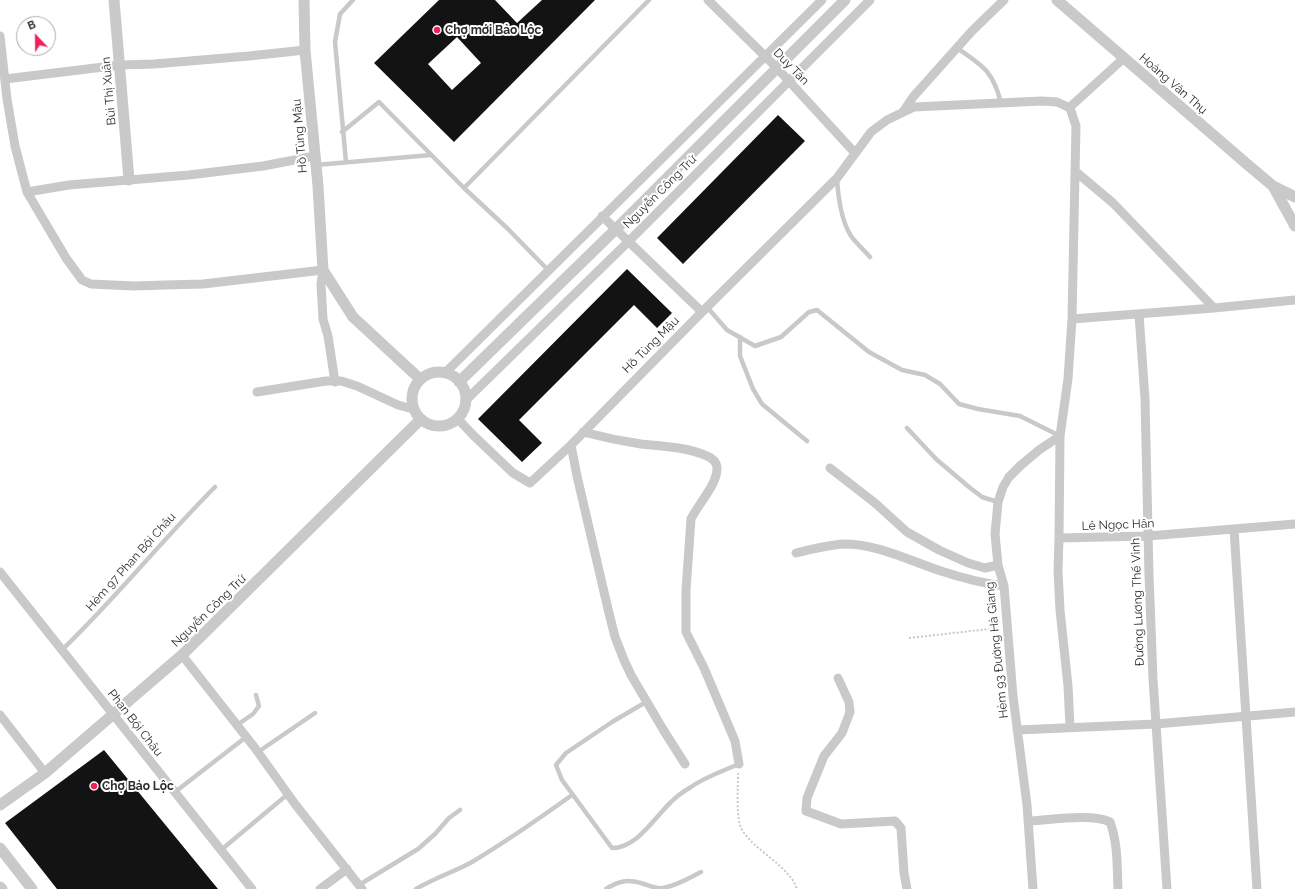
<!DOCTYPE html>
<meta charset="utf-8">
<style>
body{margin:0}
#map{position:relative;width:1295px;height:889px;overflow:hidden;background:#fff;font-family:Raleway,sans-serif}
canvas{display:block}
.north{position:absolute;left:16px;top:16px;width:40px;height:40px;box-sizing:border-box;background:#fff;border:1px solid #ababab;border-radius:50%;rotate:338deg;font-size:11px;font-weight:700;line-height:16px;text-align:center;color:#2c2c2c}
.north::after{content:'';display:block;margin:auto;width:14px;height:18px;background:#f12059;clip-path:polygon(50% 0,100% 100%,50% 72%,0 100%)}
</style>
<div id="map">
<canvas width="1295" height="889"></canvas>
<div class="north">B</div>
</div>
<script>
const ctx = document.querySelector('canvas').getContext('2d');
ctx.lineJoin = 'round';
function fillPath(path, color) { ctx.fillStyle = color; ctx.fill(path, 'evenodd'); }
function strokePath(path, color, width, dash) { ctx.strokeStyle = color; ctx.lineWidth = width; ctx.lineCap = dash ? 'butt' : 'round'; ctx.setLineDash(dash || []); ctx.stroke(path); }
function write(font, color, halo, rows, align = 'center') {
  ctx.font = font + ' Raleway,sans-serif'; ctx.lineWidth = 4; ctx.setLineDash([]); ctx.textBaseline = 'middle'; ctx.strokeStyle = halo; ctx.fillStyle = color; for (const [text, x, y, turn = 0] of rows) {
    ctx.save(); ctx.translate(x, y); ctx.rotate((+turn || 0) * Math.PI / 180); ctx.textAlign = isNaN(turn) ? turn : align; if (halo) ctx.strokeText(text, 0, 0); ctx.fillText(text, 0, 0); ctx.restore();
  }
}
const building = new Path2D(`
 M439,0h56l22,23 25,-23h53l-141,142 -80,-79zM457,37l24,26 -29,27 -24,-26z
 M778,115l27,26 -122,123 -26,-26z
 M627,269l45,44 -15,15 -23,-23 -115,115 23,23 -20,19 -44,-43z
 M104,750l114,139h-161l-52,-66z`);
const path = new Path2D(`
 M909,638l89,-10
 M738,773c0,13 -2,44 3,55 10,19 37,32 50,50 3,3 4,7 6,11`);
const service = new Path2D(`
 M957,48c26,18 36,23 44,55
 M342,132l37,-30 85,86 185,-188
 M346,162l-11,-120 5,-28 13,-14
 M316,165l115,-10
 M837,178c1,18 4,42 14,58 5,7 13,14 19,21
 M464,188l43,40 41,42
 M707,307l20,23 28,16 26,-9 28,-25 8,-2 52,42 33,18 23,5 15,9 19,20 19,5 42,7 40,20
 M740,337v19l13,33 9,15 45,37
 M907,428l29,31 33,28 13,10 16,5
 M62,650c54,-52 100,-110 153,-163
 M646,702l-34,20 -46,31 -10,12 6,15 50,68c25,0 43,-31 59,-46 6,-6 13,-11 20,-15 14,-10 32,-16 48,-23
 M237,725l16,-11 6,-8 -3,-11
 M258,752l57,-39
 M175,792l71,-55
 M221,850l67,-56
 M359,885l59,-36 17,-15 14,-16 11,-8
 M416,889c18,-11 38,-17 56,-27 35,-21 68,-44 100,-67
 M606,889c14,-9 23,-10 38,-5 6,2 12,5 19,4 13,-2 26,-10 38,-16`);
const minor = new Path2D(`
 M708,0l68,67 79,86
 M0,36l7,63 8,47 12,46 39,66 16,22 9,4 43,2 31,-1 38,-1 120,-14 -2,14 2,35 5,17 7,46
 M5,79l115,-14 34,-1 95,-8 56,-6
 M1070,107l54,-49
 M903,112l10,-15 59,-66 32,-31
 M1075,171l38,32 101,105
 M27,192l42,-7 120,-10 74,-9 52,-10
 M602,216l100,96
 M1139,314l6,85 4,176 4,104 14,210
 M1072,319l142,-11 81,-8
 M445,373l377,-373
 M257,392l69,-11h15l16,5 41,19 15,4
 M465,401l164,-160 241,-241
 M457,418l17,18 39,37 17,10 41,-38 131,-133 135,-134 34,-46 16,-12 27,-13 128,-6 15,1 13,6 6,18 -4,193 -4,60 -8,57 -1,102
 M583,432c19,5 38,9 58,12 20,2 47,3 66,12 5,2 9,5 10,11 1,17 -19,37 -26,52l-5,71v42l18,36 31,73 4,23
 M571,445l6,31 31,133 7,28 9,23 7,15 33,56 21,33
 M830,468l45,35 32,29 32,18 29,13 17,5 13,-3
 M1234,529l23,360
 M796,553c16,-4 32,-8 48,-9 34,0 66,17 97,27 21,7 41,12 63,15
 M0,572l252,317
 M182,655l73,93 40,56 67,85
 M838,678l11,24 1,10 -8,21 -18,23 -17,42 -1,13 35,13 54,-3 6,7 3,45 3,16
 M0,715l45,58
 M1070,727l-2,-41 -8,-76 -2,-39 1,-33 89,-2 147,-12
 M1017,730l139,-6 139,-12
 M1028,821c21,-1 65,-8 82,1 8,21 7,45 8,67
 M320,889l27,-20
 M1033,889l-6,-84 -14,-109 -9,-110 -6,-21 -3,-31 3,-32 5,-15 6,-10 11,-11 19,-16 21,-14`);
const tertiary = new Path2D(`
 M114,0l15,180
 M304,0l1,50 13,136 5,84 30,47 67,62
 M1057,0l191,165 25,21 22,11
 M1273,186l22,40
 M412 399a27 27 0 1 1 54 0a27 27 0 1 1-54 0Z
 M459,382l157,-153 229,-229
 M0,805l45,-32 137,-118 239,-236
 M0,848l32,41
 M0,887l2,2`);
const markers = [
 [437,30,4,"#f12059"],
 [94,786,4,"#f12059"]
];
const poiNames = [
 ["Chợ mới Bảo Lộc",445,30],
 ["Chợ Bảo Lộc",102,786]
];
const streetNames = [
 ["Duy Tân",791,67,46],
 ["Hoàng Văn Thụ",1173,84,41],
 ["Bùi Thị Xuân",109,91,-95],
 ["Hồ Tùng Mậu",300,136,-95],
 ["Nguyễn Công Trứ",660,192,-45],
 ["Hồ Tùng Mậu",651,345,-45],
 ["Lê Ngọc Hân",1118,525,-2],
 ["Hẻm 97 Phan Bội Châu",131,562,-48],
 ["Đường Lương Thế Vinh",1138,602,-92],
 ["Nguyễn Công Trứ",209,611,-44],
 ["Hẻm 93 Đường Hà Giang",997,650,-96],
 ["Phan Bội Châu",135,723,52]
];
fillPath(building, '#131313');
strokePath(path, '#c9c9c9', 2, [2, 2]);
strokePath(service, '#c9c9c9', 4.5);
strokePath(minor, '#c9c9c9', 9);
strokePath(tertiary, '#c9c9c9', 11);
for (const [x, y, r, color] of markers) { const dot = new Path2D(); dot.arc(x, y, r, 0, 2 * Math.PI); ctx.fillStyle = color; ctx.fill(dot); strokePath(dot, '#fff', 1.5); }
write('bold 12px', '#2c2c2c', '#fff', poiNames, 'left');
write('12px', '#2c2c2c', '#fff', streetNames);
</script>
